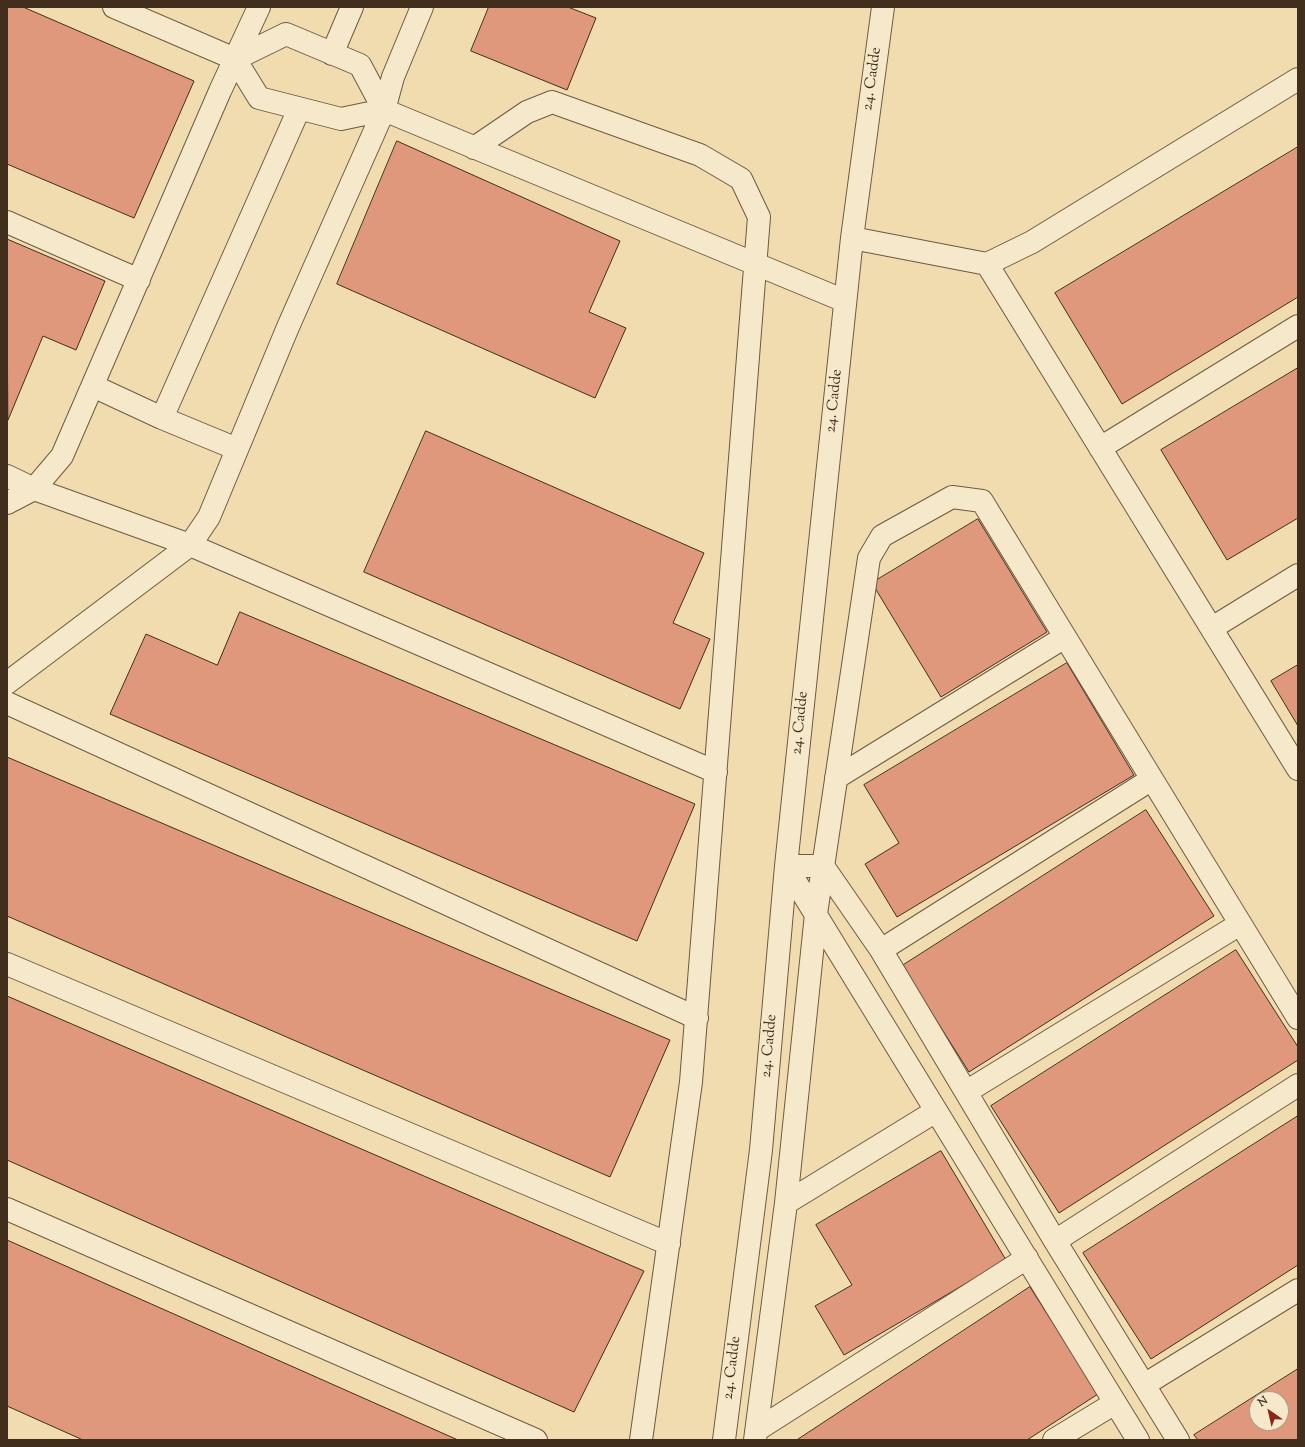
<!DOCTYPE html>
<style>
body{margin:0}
#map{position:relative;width:1305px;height:1447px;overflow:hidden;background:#f1dcaf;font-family:"Sorts Mill Goudy",serif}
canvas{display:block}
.frame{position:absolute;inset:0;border:8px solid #412e1c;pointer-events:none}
.north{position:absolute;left:1249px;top:1391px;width:40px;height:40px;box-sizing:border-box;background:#f6e8cb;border:1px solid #ae9e85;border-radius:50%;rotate:326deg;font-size:11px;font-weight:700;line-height:16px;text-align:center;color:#412e1c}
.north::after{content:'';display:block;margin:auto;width:14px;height:18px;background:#8f2418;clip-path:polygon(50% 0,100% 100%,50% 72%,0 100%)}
</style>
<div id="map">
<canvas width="1305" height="1447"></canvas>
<div class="frame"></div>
<div class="north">N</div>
</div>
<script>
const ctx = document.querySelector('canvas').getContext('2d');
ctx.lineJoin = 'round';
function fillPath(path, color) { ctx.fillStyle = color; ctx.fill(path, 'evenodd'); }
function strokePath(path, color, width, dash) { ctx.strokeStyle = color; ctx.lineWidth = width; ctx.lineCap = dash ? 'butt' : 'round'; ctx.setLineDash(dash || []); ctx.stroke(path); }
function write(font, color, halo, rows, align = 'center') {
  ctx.font = font + ' "Sorts Mill Goudy",serif'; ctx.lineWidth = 4; ctx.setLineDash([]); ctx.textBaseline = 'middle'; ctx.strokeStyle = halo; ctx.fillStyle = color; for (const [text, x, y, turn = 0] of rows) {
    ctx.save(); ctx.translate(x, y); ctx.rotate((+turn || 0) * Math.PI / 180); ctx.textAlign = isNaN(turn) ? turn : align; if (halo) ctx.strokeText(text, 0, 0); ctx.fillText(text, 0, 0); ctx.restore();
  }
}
const building = new Path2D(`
 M7,7h16l171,74 -60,137 -127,-54z
 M489,7h79l28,11 -29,72 -96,-39z
 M397,141l223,100 -31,71 37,16 -31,70 -258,-114z
 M1298,147v150l-176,107 -67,-111z
 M7,239l98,42 -29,69 -33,-14 -35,84z
 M1298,368v150l-71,42 -66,-110z
 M426,431l278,122 -31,70 37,16 -30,70 -316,-137z
 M978,519l69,113 -106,65 -69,-114z
 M240,612l455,192 -58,137 -527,-227 36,-80 71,31z
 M1067,663l67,112 -237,142 -32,-53 34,-21 -35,-58z
 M1298,665v61l-27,-45z
 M7,757l663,283 -60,137 -603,-261z
 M1146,810l68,106 -245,156 -67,-106z
 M1236,950l62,97v13l-239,153 -68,-107z
 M7,996l637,275 -70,141 -567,-252z
 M1298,1116v149l-147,94 -68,-106z
 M941,1151l65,109 -162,95 -29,-49 37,-21 -36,-60z
 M7,1240l451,200h-375l-76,-34z
 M1030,1287l68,107 -71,46h-230z
 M1298,1369v71h-100l-4,-5zM1257,1399h24v24h-24z`);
const minor = new Path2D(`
 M114,7l121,52 24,39 82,21 43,-9 461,191
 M332,54l20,-47
 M235,59l51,-25 74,31 24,45
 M474,148l53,-36 25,-10 148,53 41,24 18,38 -68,865 -50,358
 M7,222l132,58
 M852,238l135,26 45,-22 266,-163
 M987,264l311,505
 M93,386l69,32 75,31
 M162,418l137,-309
 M1100,448l198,-122
 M7,476l27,13 156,56 526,227
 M7,503l27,-14 28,-33 158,-365 39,-84
 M1212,628l86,-53
 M7,683l183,-138 19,-28 79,-190 96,-217 9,-33 29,-70
 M7,703l690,315
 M836,778l229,-141
 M786,866h37l58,84 174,291 123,199
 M786,866l352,574
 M881,950l271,-171
 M7,964l662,280
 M966,1092l274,-168
 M786,1203l150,-92
 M7,1209l529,231
 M1055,1241l243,-156
 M1144,1385l154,-95
 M757,1430l270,-172
 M724,1440l37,-290 25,-284 66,-628 31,-231
 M755,1440l31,-237 30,-289 53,-356 13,-22 70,-39 30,4 316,517
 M1054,1440l61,-37`);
const streetNames = [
 ["24. Cadde",873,79,-82],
 ["24. Cadde",835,401,-84],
 ["24. Cadde",801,723,-84],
 ["24. Cadde",770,1046,-85],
 ["24. Cadde",733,1368,-83]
];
fillPath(building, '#e0987c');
strokePath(building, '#412e1c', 1);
strokePath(minor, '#6d5a41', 24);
strokePath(minor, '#f6e8cb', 22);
write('15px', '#412e1c', '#f6e8cb', streetNames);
</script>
